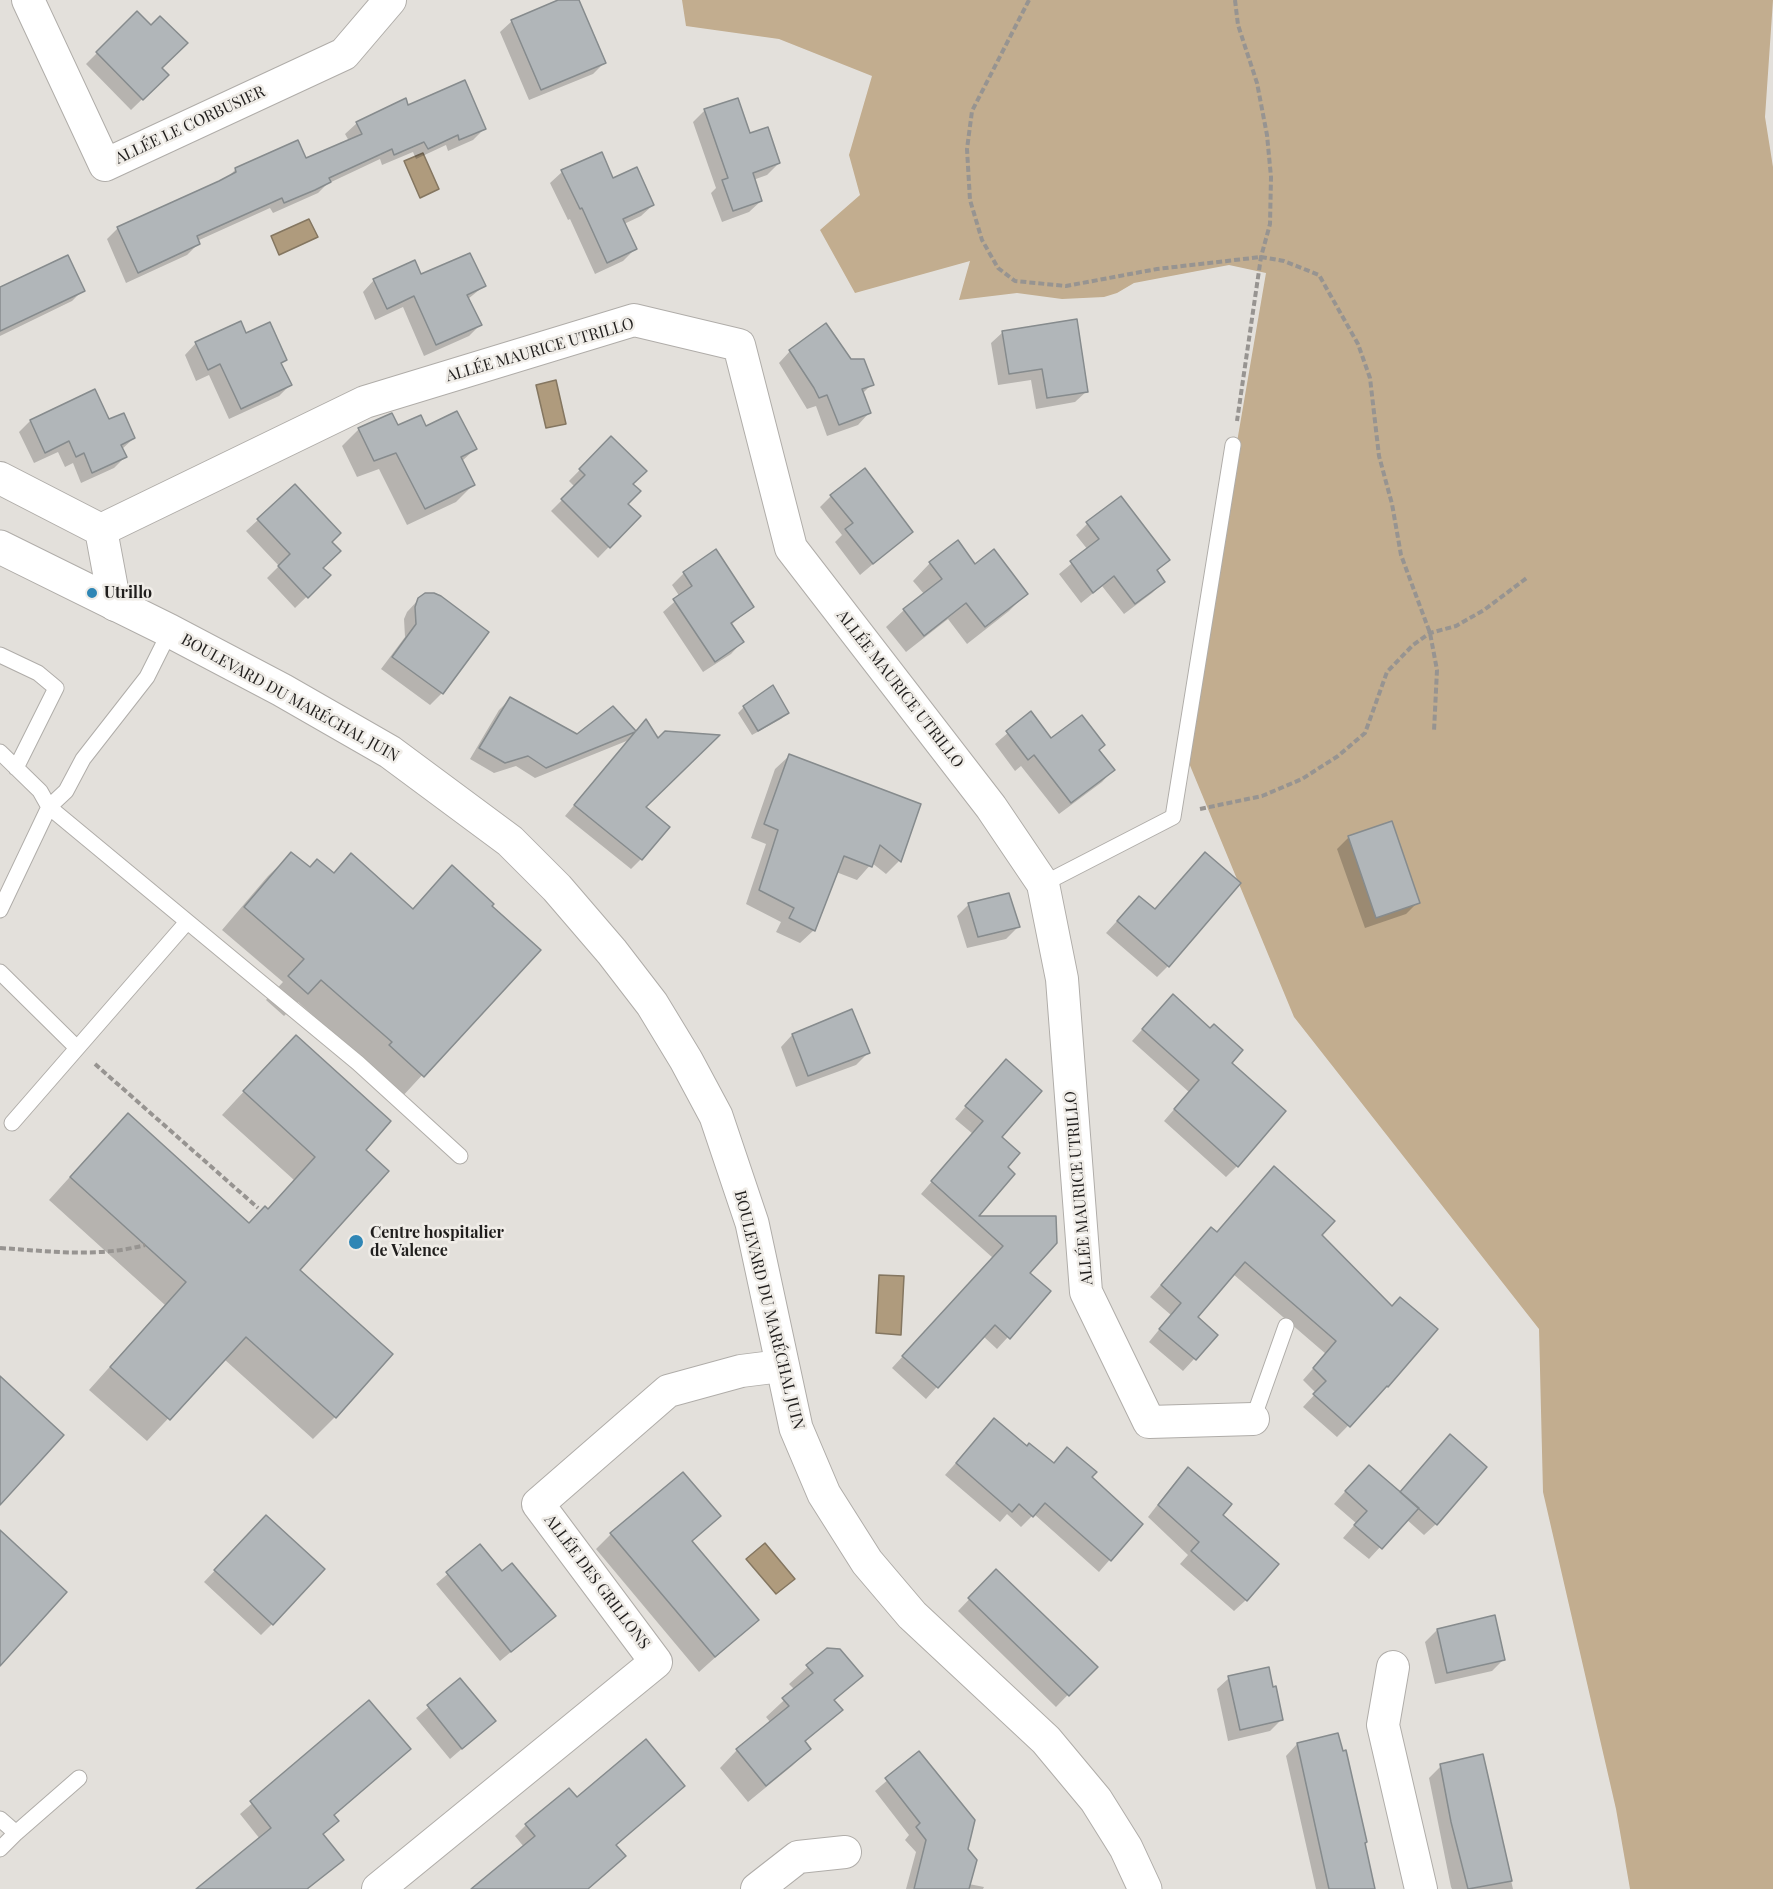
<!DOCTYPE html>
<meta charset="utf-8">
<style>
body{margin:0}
canvas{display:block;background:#e3e0db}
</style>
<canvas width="1773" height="1889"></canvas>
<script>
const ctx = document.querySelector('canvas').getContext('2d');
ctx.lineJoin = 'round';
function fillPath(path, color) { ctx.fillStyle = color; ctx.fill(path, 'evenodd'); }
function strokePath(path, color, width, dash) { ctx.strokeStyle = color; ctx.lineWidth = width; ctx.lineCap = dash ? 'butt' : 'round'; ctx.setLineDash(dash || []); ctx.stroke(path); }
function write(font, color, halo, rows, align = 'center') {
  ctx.font = font + ' "Playfair Display",serif'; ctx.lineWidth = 5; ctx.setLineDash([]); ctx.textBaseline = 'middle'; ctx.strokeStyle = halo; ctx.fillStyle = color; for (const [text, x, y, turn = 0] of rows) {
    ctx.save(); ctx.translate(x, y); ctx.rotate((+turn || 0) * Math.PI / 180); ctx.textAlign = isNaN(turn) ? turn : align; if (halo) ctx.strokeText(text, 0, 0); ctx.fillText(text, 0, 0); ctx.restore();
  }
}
const forest = new Path2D(`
 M682,0h1091l-8,117 8,50v1722h-143l-14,-80 -73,-317 -4,-163 -245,-312 -110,-266 82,-478 -37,-8 -95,18 -17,10 -13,4 -42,2 -45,-6 -58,7 11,-39 -115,32 -35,-63 40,-35 -11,-40 23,-79 -93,-37 -93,-13z`);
const water = new Path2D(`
 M423,153l16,36 -19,9 -16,-37z
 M309,219l9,18 -39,18 -8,-19z
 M556,380l10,44 -20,4 -10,-43z
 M879,1275l25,1 -3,59 -25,-2z
 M765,1543l30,36 -19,15 -30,-35z`);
const shadow = new Path2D(`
 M562,0h15l27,63 -11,11 -64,26 -29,-68 12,-11z
 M137,13l23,55 7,7 -36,35 -45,-46z
 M407,107l77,22 -11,11 -25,11 -2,-6 -30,14 -3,-7 -31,13 -2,-6 -53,25 -9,9 -45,20 -3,-5 -73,33 1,3 -11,11 -61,28 -19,-44 11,-11 108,-49 10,-10 69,-9 44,-19 -4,-7 12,-11z
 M705,110l44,25 30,28 -12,12 -14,5 8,21 -12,11 -27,10 -11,-29 5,-5 -23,-66z
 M562,172l50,8 41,25 -12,11 -17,8 11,25 -12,12 -28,13 -25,-55 -2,1 -18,-37z
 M421,276l63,10 -16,13 13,25 -12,12 -45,20 -21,-49 -28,13 -12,-28 11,-12z
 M0,289l83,1 -11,11 -72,35z
 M1003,332l84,59 -12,11 -39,7 -5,-29 -33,5 -7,-42z
 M246,335l39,24 -5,5 10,21 -11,11 -50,23 -20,-44 -13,6 -11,-26 11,-12z
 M790,351l60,9 22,24 -10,10 7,19 -11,12 -31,11 -11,-30 -9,3 -28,-46z
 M30,421h78l26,17 -13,12 4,7 -11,11 -33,15 -8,-20 -8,4 -7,-15 -24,11 -15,-31z
 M397,427l29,1 49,21 -14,13 12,23 -17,17 -49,23 -28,-56 -22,8 -15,-31 17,-17z
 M611,438l20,46 -5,20 13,12 -41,42 -47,-47 24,-24 -6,-6z
 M295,486l35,56 -8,26 7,7 -34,33 -28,-30 12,-12 -33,-35z
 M831,496l80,36 -51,43 -25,-33 7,-7 -22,-28z
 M1087,524l81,36 -12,12 7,10 -11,11 -28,21 -22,-28 -21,17 -22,-29 29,-24 -12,-15z
 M715,551l37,56 -21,18 11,17 -11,12 -28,18 -40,-60 17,-15 -8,-12 12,-12z
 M930,563l45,3 51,28 -17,17 -42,33 -19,-25 -42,33 -20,-25 18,-17 20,-16 -11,-13z
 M419,599l68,33 -45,61 -12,12 -49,-36 24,-32 -1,-18 3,-7z
 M510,699l67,37 58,-4 9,75 -3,52 -10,10 -66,-53 64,-76 -94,38 -19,-12 -22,7 -24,-14 29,-49z
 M744,707l43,6 -6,6 -29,16 -14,-22z
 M1031,713l20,27 47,11 15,19 -11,12 -43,32 -38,-48 -6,5 -20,-27z
 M789,756l131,48 -21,57 -13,13 -14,-11 -15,17 -21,-8 -22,58 -14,13 -24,-11 5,-10 -35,-18 20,-60 -15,-6 24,-69z
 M1349,837l69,65 -12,12 -41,14 -28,-79z
 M291,854l18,15 24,5 18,-19 61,54 40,-42 38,39 48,44 -138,149 -30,-33 -72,-64 -14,14 -18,-16 17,-18 -61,-52 46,-54z
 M969,904l49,23 -12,12 -39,9 -10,-32z
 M1127,910l41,56 -11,11 -51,-44z
 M1162,1007l68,56 7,103 -11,11 -62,-56 25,-29 -57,-51z
 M792,1035l76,18 -12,12 -60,22 -15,-40z
 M274,1059l90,91 -66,120 37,147 -22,22 -89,-80 -77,82 -58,-51 76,-85 -116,-105 57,-63 143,87 18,-14 27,-30 -72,-65z
 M995,1072l5,66 6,29 -30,50 80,25 -28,31 21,19 -52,57 -14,-13 -57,63 -34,-31 101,-110 -72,-64 52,-60 -18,-15z
 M1216,1233l104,2 72,73 43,21 -48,57 -50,51 -34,-30 13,-14 -13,-13 23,-26 -93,-80 -37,43 20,18 -33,36 -34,-29 22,-27 -21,-18 50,-57z
 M994,1420l33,28 26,16 14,-15 23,29 51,46 -42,48 -65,-58 -13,13 -14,-13 -7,8 -55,-47z
 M1438,1448l-2,76 -12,11 -18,-16 -37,40 -26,-21 13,-15 -22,-19 23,-26 42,15z
 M1188,1469l33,46 25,85 -12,11 -54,-47 8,-9 -40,-38 28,-36z
 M719,1516l-28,26 66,78 -58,52 -103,-123 15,-15z
 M255,1528l17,96 -11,11 -57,-53z
 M480,1546l22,27 52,43 -54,45 -64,-77z
 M996,1571l99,96 -39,40 -98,-96z
 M1437,1630l67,29 -12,12 -57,13 -10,-42z
 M827,1650l34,26 -27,25 7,9 -37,33 5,6 -17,17 -44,36 -28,-34 17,-18 34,-27 -5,-6 29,-27 -6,-6z
 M1229,1678l53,41 -12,12 -42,10 -11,-52z
 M460,1680l34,41 -44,38 -34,-41z
 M369,1702l-36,114 4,5 -15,14 20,25 -34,29h-109l61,-50 -20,-25z
 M1297,1744l66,100 10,45h-57l-30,-133z
 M919,1753l47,96 3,35 15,3 -1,2h-77l10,-37 -11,-12 4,-5 -34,-44z
 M1482,1756l31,133h-61l-1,-2 -22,-109 12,-12z
 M683,1786l-68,60 -28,43h-112l49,-42 -9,-11 11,-11 51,-26z`);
const building = new Path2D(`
 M558,0h21l27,63 -65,27 -30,-70z
 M137,11l14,14 9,-9 28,27 -26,25 7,7 -26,25 -47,-48z
 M465,80l21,49 -27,11 -1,-5 -30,14 -4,-7 -30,13 -2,-6 -63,29 2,4 -16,8 -31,13 -2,-5 -85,38 3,8 -62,29 -21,-46 102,-46 17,-9 -1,-4 63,-28 8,18 56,-24 -6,-12 50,-24 2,7z
 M738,98l12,35 18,-6 12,36 -27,10 9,28 -29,10 -11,-31 6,-2 -24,-69z
 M602,152l11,26 24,-11 17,38 -31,14 14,30 -30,14 -25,-55 -2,1 -19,-39z
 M470,253l16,33 -19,9 15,30 -46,20 -22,-49 -27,13 -14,-30 42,-19 6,14z
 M68,255l17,36 -85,40v-44z
 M1077,319l11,73 -41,6 -5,-29 -33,5 -7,-43z
 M241,321l5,12 24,-11 17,38 -6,3 11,22 -51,24 -21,-45 -12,6 -13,-28z
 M826,323l25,36h13l10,26 -12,4 9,24 -32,12 -12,-30 -8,3 -5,-10 -25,-38z
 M95,389l14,30 15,-6 11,25 -14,7 6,12 -35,16 -8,-20 -8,4 -7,-16 -24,12 -15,-33z
 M457,411l20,38 -16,8 14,28 -50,24 -29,-56 -22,8 -16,-33 34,-15 6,12 23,-10 5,11z
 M611,436l36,35 -14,13 8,7 -13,13 13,12 -31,32 -49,-49 24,-24 -6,-6z
 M865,468l48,64 -40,32 -28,-35 8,-6 -23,-28z
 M295,484l46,49 -9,9 9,9 -18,17 8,7 -23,23 -30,-32 12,-12 -33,-35z
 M1121,496l49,64 -13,10 8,12 -30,22 -21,-28 -21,17 -23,-32 29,-22 -13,-17z
 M958,540l17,24 19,-15 34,45 -43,33 -19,-24 -42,33 -21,-27 39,-30 -13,-17z
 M716,549l38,58 -23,16 13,19 -29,20 -42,-63 19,-13 -9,-14z
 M425,593h9l7,3 48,36 -46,62 -51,-37 24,-33 -1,-17 3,-9z
 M773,685l16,28 -31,18 -15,-25z
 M510,697l67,37 36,-28 23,25 10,-12 12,19 7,-7 55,4 -74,72 24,20 -28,33 -68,-55 61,-73 -89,36 -18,-12 -23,7 -26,-15z
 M1031,711l20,27 31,-23 23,30 -6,5 16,20 -44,33 -37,-48 -6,5 -22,-29z
 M789,754l132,50 -20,58 -21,-17 -8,22 -28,-11 -29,75 -26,-13 5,-10 -35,-18 19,-60 -14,-6z
 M1392,821l28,82 -44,15 -28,-82z
 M291,852l19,15 7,-8 17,14 17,-20 62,56 39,-44 42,39 -2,2 49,44 -117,127 -35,-32 3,-3 -71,-62 -13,14 -20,-18 16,-17 -60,-52z
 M1205,852l36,31 -72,84 -52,-46 22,-25 16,13z
 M1009,893l11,34 -42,10 -10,-34z
 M1173,994l37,34 4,-4 29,26 -11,13 54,48 -48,56 -64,-58 25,-29 -57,-51z
 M852,1009l18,44 -62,23 -16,-42z
 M296,1035l95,86 -25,29 23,21 -89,99 93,84 -57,64 -90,-81 -76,83 -60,-53 76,-85 -116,-105 58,-64 121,110 16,-17 3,3 47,-52 -72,-66z
 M1006,1059l36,32 -40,46 18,16 -12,14 7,7 -36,42h77l1,27 -27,30 21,18 -41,48 -15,-14 -57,63 -36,-32 101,-110 -72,-65 52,-60 -18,-15z
 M1274,1166l61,55 -13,14 70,71 8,-9 38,32 -50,58 -1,-1 -37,41 -37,-33 13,-13 -13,-13 23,-27 -91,-79 -47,55 20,18 -22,25 -37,-31 22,-26 -20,-18 50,-58 6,5z
 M0,1376l64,59 -64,70z
 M994,1418l33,28 2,-3 25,20 13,-16 30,25 -5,5 51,47 -32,37 -66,-58 -12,14 -14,-13 -7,8 -56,-49z
 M1450,1434l37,33 -50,58 -37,-33z
 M1369,1465l50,43 -37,41 -28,-24 13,-14 -22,-20z
 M1188,1467l44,37 -9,11 56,49 -32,37 -56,-50 8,-9 -41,-37z
 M683,1472l38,44 -29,25 67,79 -44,37 -105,-124z
 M266,1515l59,54 -52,56 -59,-55z
 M0,1530l67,62 -67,74z
 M480,1544l22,27 10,-8 44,53 -45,36 -65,-80z
 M996,1569l102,98 -29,29 -101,-98z
 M1495,1615l10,45 -58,13 -10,-44z
 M827,1648l13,1 23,27 -29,24 9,10 -38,31 6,8 -45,37 -30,-37 53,-43 -7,-8 31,-25 -7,-8z
 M1269,1667l4,20 3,-1 7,34 -43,10 -12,-54z
 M460,1678l36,43 -34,28 -35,-44z
 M369,1700l42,49 -77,66 5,6 -16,13 21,26 -37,29h-111l75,-61 -21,-27z
 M1338,1733l5,18 3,-1 21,92 -2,1 10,46h-46l-32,-146z
 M646,1739l39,47 -69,59 10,11 -38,33h-117l64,-53 -10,-12 44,-36 8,9z
 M919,1751l56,69 -7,29 9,11 -8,29h-55l12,-49 -10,-13 4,-4 -35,-45z
 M1483,1754l29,127 -44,8 -17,-67 -11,-58z`);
const path = new Path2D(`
 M1029,0l-57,111 -5,38 3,51 12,40 16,28 17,13 51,5 91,-17 104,-12 23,4 35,14 39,69 12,34 9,78 13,48 9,51 29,78 7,37 -3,61
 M1235,0l3,25 19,58 10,52 4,42 -1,47 -9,33 -24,164
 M1200,809l62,-13 40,-17 36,-23 27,-23 22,-61 26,-27 17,-12 26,-7 28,-16 44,-33
 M95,1064l163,144
 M0,1248c48,3 97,10 145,-3`);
const lane = new Path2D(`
 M0,655l38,18 18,15 -40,80
 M0,752l40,39 9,16 309,256 102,93
 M1043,884l130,-67 60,-372
 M0,910l49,-103 17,-16 17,-32 64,-82 23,-46
 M0,972l77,76
 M12,1123l175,-201
 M1253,1419l33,-93
 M0,1819l16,14 63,-55
 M0,1849l16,-16`);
const street = new Path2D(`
 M28,0l77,165 239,-111 46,-54
 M0,478l101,52
 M101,530l264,-128 269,-82 105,25 52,203 200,259 52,77 19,95 24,313 63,130 104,-3
 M101,530l14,75
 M1393,1667l-10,58 38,164
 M378,1889l278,-227 -118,-158 130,-113 73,-20 40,-5
 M757,1889l41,-32 47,-5`);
const secondary = new Path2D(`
 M0,547l170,84 112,59 108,62 120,89 47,47 55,64 40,52 34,56 30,56 36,107 44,205 28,66 43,68 45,53 134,125 50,60 30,48 19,41`);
const markers = [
 [92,593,6,"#2f86b5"],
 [356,1242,8,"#2f86b5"]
];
const streetNames = [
 ["ALLÉE LE CORBUSIER",190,125,-25],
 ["ALLÉE MAURICE UTRILLO",540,350,-16],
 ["ALLÉE MAURICE UTRILLO",900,689,52],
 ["BOULEVARD DU MARÉCHAL JUIN",290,698,29],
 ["ALLÉE MAURICE UTRILLO",1079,1188,-95],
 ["BOULEVARD DU MARÉCHAL JUIN",769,1310,76],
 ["ALLÉE DES GRILLONS",597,1582,53]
];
const poiNames = [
 ["Utrillo",104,593],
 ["Centre hospitalier",370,1233],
 ["de Valence",370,1251]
];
fillPath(forest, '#c2ad8f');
fillPath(water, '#af9b7d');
strokePath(water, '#847660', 1.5);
fillPath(shadow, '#0003');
fillPath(building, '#b1b6b9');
strokePath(building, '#868b8d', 1.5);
strokePath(lane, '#b0ada9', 17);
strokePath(street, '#b0ada9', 34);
strokePath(secondary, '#b0ada9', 35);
strokePath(path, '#979491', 4, [6, 3]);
strokePath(lane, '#fff', 15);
strokePath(street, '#fff', 32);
strokePath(secondary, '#fff', 33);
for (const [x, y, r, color] of markers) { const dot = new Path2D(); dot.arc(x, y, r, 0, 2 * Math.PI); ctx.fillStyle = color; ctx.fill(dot); strokePath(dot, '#f0ede8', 2); }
write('16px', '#201e1d', '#f0ede8', streetNames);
write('bold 16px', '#201e1d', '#f0ede8', poiNames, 'left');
</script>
